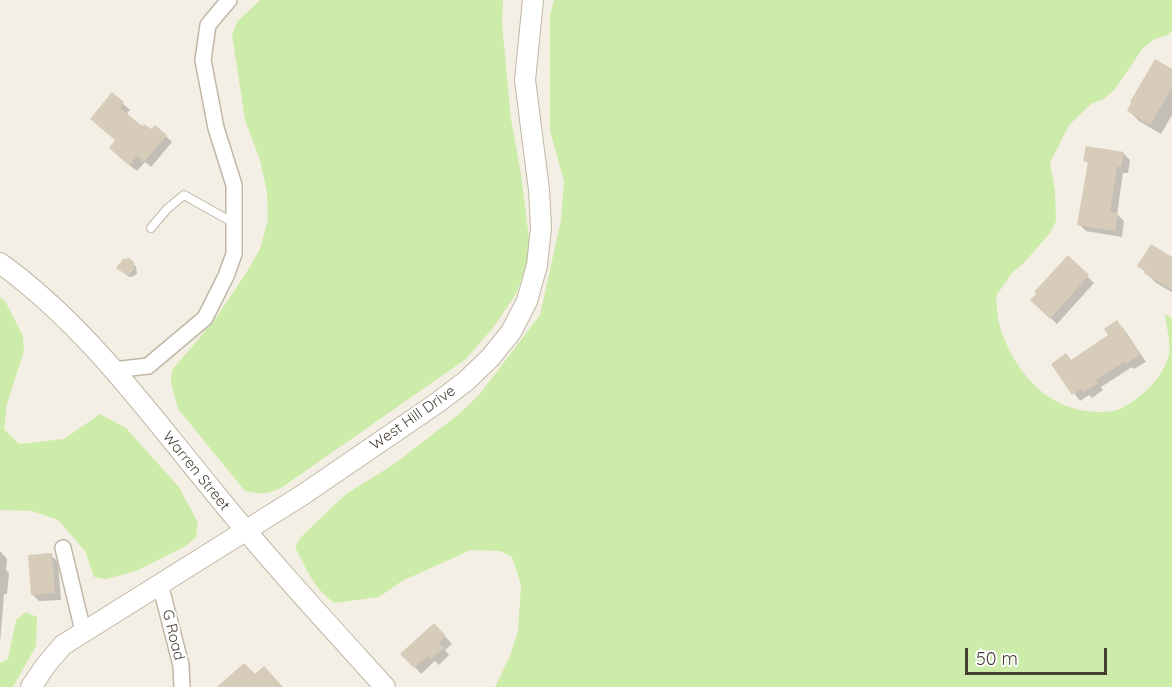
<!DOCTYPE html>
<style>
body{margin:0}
#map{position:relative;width:1172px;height:687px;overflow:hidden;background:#f4efe4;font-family:Quicksand,sans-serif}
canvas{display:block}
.scale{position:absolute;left:965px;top:648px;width:142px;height:27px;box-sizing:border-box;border:3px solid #473f34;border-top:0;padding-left:8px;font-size:18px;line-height:21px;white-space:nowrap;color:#473f34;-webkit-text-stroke:4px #fff;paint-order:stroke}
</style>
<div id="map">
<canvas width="1172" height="687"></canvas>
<div class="scale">50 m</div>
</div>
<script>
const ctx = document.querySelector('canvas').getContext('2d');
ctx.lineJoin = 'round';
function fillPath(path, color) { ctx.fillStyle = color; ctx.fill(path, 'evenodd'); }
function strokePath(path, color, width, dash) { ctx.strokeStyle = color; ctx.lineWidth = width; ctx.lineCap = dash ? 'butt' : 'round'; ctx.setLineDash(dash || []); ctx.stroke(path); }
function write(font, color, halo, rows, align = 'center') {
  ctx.font = font + ' Quicksand,sans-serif'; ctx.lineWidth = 4.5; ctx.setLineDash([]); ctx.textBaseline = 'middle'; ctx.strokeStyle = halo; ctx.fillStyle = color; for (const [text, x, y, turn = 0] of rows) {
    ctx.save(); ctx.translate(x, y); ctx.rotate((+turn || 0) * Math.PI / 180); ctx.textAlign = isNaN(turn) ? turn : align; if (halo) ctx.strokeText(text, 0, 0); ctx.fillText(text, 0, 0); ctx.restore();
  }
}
const green = new Path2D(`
 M260,0h243l-1,23 9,96 10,55 10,80 -15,40 -23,34 -27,31 -179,125c-16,10 -23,11 -42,7l-67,-82 -7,-27 1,-12 44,-52 30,-45 14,-24 8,-29 -1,-28 -7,-32 -15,-40 -13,-85 5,-13z
 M554,0h618v30l-4,5 -13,4 -12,9 -28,41 -11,10 -13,5 -22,21 -19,38 5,27 1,31 -6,12 -26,30 -11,9 -17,24c1,9 1,19 3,27 12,43 43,83 88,88 25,3 35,0 54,-16 12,-9 25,-26 28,-41 2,-12 -3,-28 -4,-40l7,4v369h-677l15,-31 8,-25 3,-46 -9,-28 -12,-6 -29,-1 -69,31 -23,16 -44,6c-21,-13 -29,-35 -40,-56l6,-10 45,-43 48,-30 65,-50 20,-19 61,-80 21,-95 3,-39 -14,-50v-116z
 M0,297l5,4 18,35 1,15 -17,53 -3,25 15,15 45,-5 36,-25 26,14 53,59 19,36 -2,14 -10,9 -50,25 -30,8 -12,-2 -9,-26 -27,-31 -26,-9 -32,-1z
 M26,612l11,5 -1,29 -23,41h-13v-24l8,-4 8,-39z`);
const shadow = new Path2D(`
 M1172,71v44l-11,19 -22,-13 -10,-10z
 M112,94l18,16 -4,5 16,14 24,7 6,6 -21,25 -6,-5 -8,9 -20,-16z
 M1123,153l7,7 -2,13h-5l-6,41 7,7 -2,16 -36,-6 -7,-7 10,-60 -4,-4z
 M1068,257l26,26 -37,41 -25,-24z
 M1172,258v34l-16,-9 -17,-17z
 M133,263l3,4 1,6 -3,3 -5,1 -8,-7z
 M1117,322l7,7 22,33 -12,7 -2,-2 -31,20 2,3 -11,8 -3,-3 -9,6 -27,-37 19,-3 38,-25z
 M0,551l7,8 -1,11 3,3 -2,21h-3l-4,50z
 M51,555l7,7 3,38 -22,1 -7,-7z
 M441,632l11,12 -7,6 4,5 -10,10 -4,-4 -14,13 -6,-7z`);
const building = new Path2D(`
 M1155,59l17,10v19l-22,37 -23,-14 4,-8 -1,-1z
 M112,92l12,10 -4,6 22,18 2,-2 7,5 4,-4 12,10 -23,27 -7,-6 -8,9 -20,-17 6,-8 -25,-21z
 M1086,146l38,6 -3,15h-4l-7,45 8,1 -3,18 -38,-6 11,-63 -5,-1z
 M1151,244l21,13v33l-28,-17 1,-2 -8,-5z
 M1068,255l21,20 -39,44 -20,-19 6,-6 -2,-2z
 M129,258l5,4v7l-4,5h-5l-9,-6 7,-9z
 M1117,320l23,34 -14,10 -1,-3 -29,19 2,3 -14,9 -3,-3 -9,6 -21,-31 15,-11 5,7 37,-25 -4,-6z
 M52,553l3,40 -24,2 -3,-40z
 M434,623l12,13 -7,7 5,5 -13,11 -3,-3 -14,12 -14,-14z
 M244,663l11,11 9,-8 19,21h-66z`);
const service = new Path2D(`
 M151,228l16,-19 17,-14 48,27`);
const minor = new Path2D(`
 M113,370l35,-4 57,-48 21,-42 8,-22v-69l-18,-57 -13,-68 5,-35 21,-25
 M63,548l20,83
 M160,584l21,81 1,22`);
const tertiary = new Path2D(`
 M0,263c85,61 148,149 214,229 54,67 113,131 171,195
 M31,687l15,-22 17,-20 238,-149 136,-93 29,-22 24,-23 21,-26 16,-31 10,-36 4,-37 -2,-38 -14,-110 8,-80`);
const streetNames = [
 ["West Hill Drive",413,418,-35],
 ["Warren Street",196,471,51],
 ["G Road",173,635,76]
];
fillPath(green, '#ceeca9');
fillPath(shadow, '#0003');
fillPath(building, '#d7cbb9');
strokePath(service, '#c0b7a6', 10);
strokePath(minor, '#c0b7a6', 18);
strokePath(tertiary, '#c0b7a6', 22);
strokePath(service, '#fff', 8);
strokePath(minor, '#fff', 15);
strokePath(tertiary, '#fff', 20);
write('15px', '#473f34', '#fff', streetNames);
</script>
